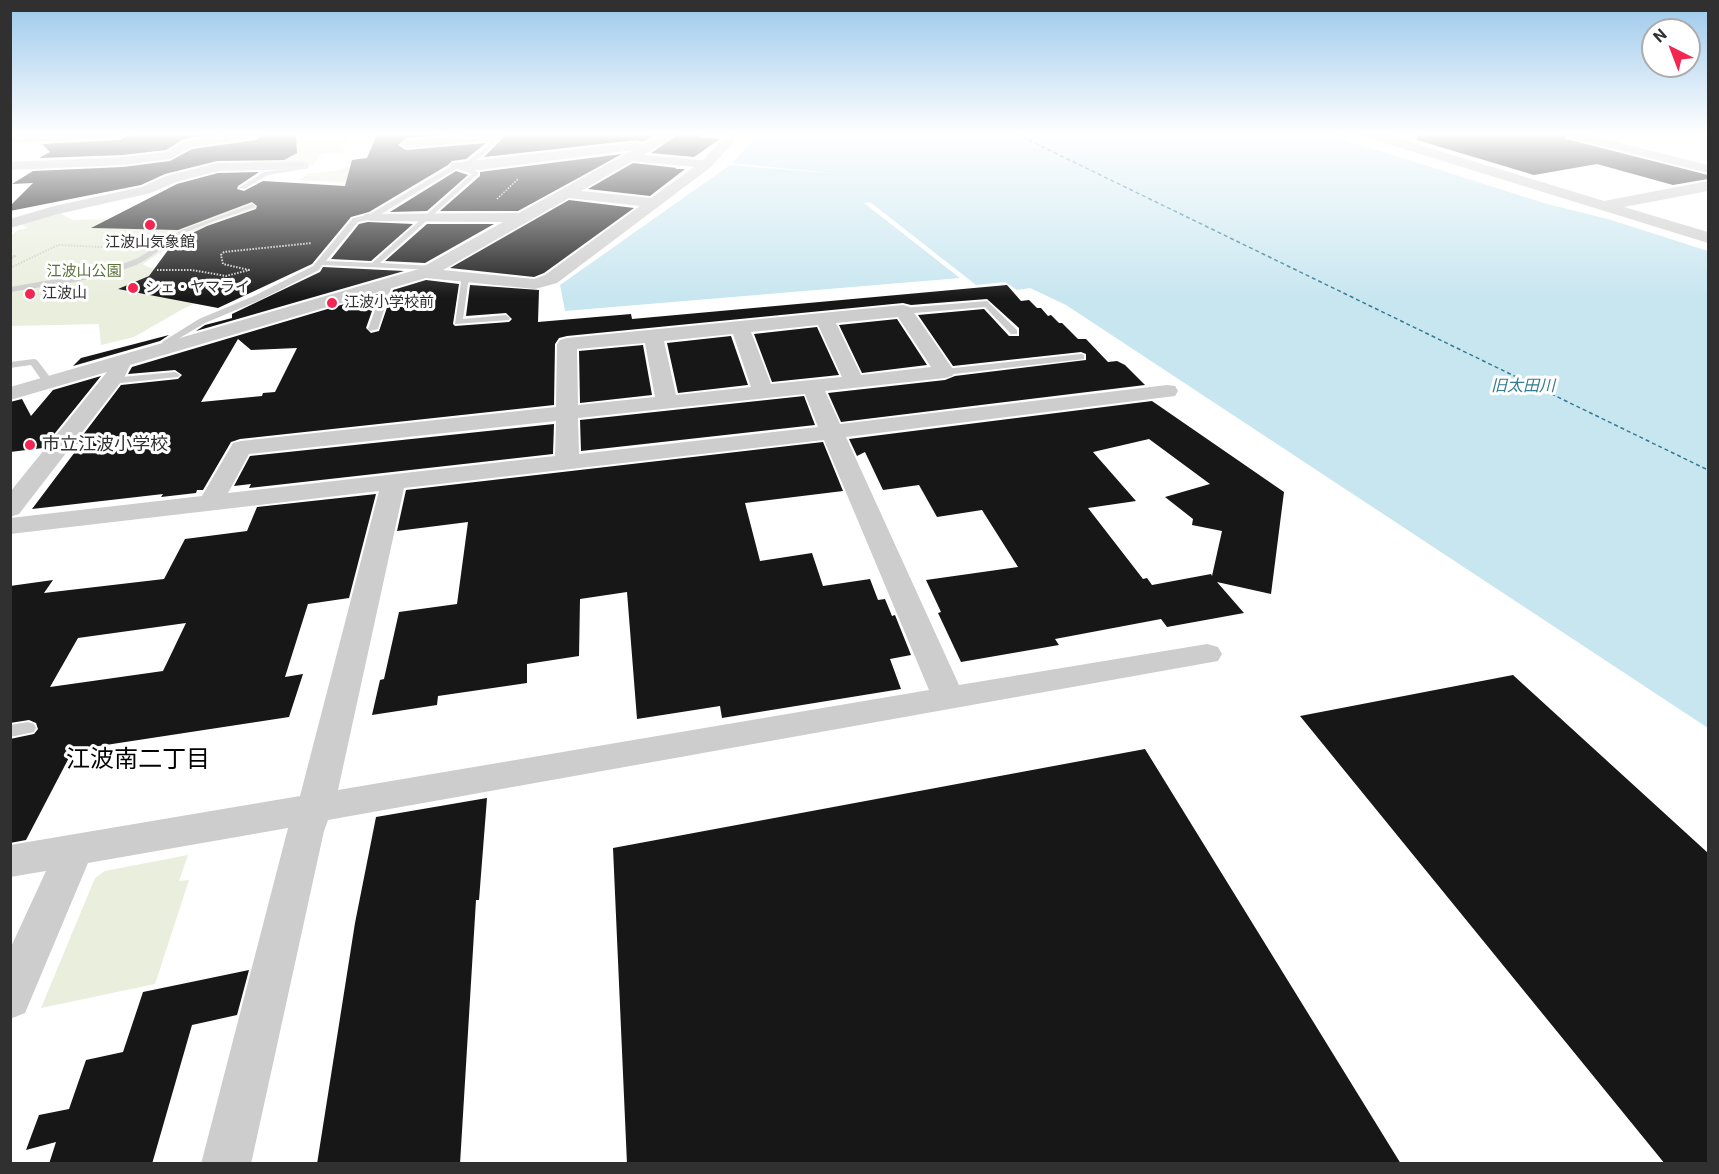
<!DOCTYPE html>
<meta charset="utf-8">
<style>
body{margin:0}
#map{position:relative;width:1719px;height:1174px;overflow:hidden;background:#fff;font-family:Roboto,sans-serif}
canvas{display:block}
.frame{position:absolute;inset:0;border:12px solid #303030;pointer-events:none}
.north{position:absolute;left:1641px;top:18px;width:60px;height:60px;box-sizing:border-box;background:#fff;border:2px solid #acacac;border-radius:50%;rotate:318deg;font-size:16px;font-weight:700;line-height:24px;text-align:center;color:#303030}
.north::after{content:'';display:block;margin:auto;width:21px;height:27px;background:#f52552;clip-path:polygon(50% 0,100% 100%,50% 72%,0 100%)}
</style>
<div id="map">
<canvas width="1719" height="1174"></canvas>
<div class="frame"></div>
<div class="north">N</div>
</div>
<script>
const ctx = document.querySelector('canvas').getContext('2d');
ctx.lineJoin = 'round';
function fillPath(path, color) { ctx.fillStyle = color; ctx.fill(path, 'evenodd'); }
function strokePath(path, color, width, dash) { ctx.strokeStyle = color; ctx.lineWidth = width; ctx.lineCap = dash ? 'butt' : 'round'; ctx.setLineDash(dash || []); ctx.stroke(path); }
function write(font, color, halo, rows, align = 'center') {
  ctx.font = font + ' Roboto,"Noto Sans JP",sans-serif'; ctx.lineWidth = 6; ctx.setLineDash([]); ctx.textBaseline = 'middle'; ctx.strokeStyle = halo; ctx.fillStyle = color; for (const [text, x, y, turn = 0] of rows) {
    ctx.save(); ctx.translate(x, y); ctx.rotate((+turn || 0) * Math.PI / 180); ctx.textAlign = isNaN(turn) ? turn : align; if (halo) ctx.strokeText(text, 0, 0); ctx.fillText(text, 0, 0); ctx.restore();
  }
}
const green = new Path2D(`
 M269,134h85l-6,2 -6,13 5,1v3h-25l-9,12 -46,2 -16,-3v-7l24,-20z
 M354,165l-2,18 -53,-3 9,-6 33,-4z
 M241,196l35,6 -57,18 -27,13 18,-8 15,-2 -50,29 -7,-3 1,-2 -26,17c9,9 42,3 56,5 12,3 24,10 36,15l-54,26 -47,27 -33,8 -2,-21 -88,2v-90l7,-6 10,-2 -10,-5 42,-10 13,7 69,-2z
 M188,855l-9,26 10,-1 -34,104 -114,24 54,-130 10,-7z`);
const water = new Path2D(`
 M759,134h568l220,70 61,15 100,32v477l-642,-423 -36,-17 -13,2 -12,-8 -29,3 -106,-83 -6,1 96,75 -395,33 -5,-26 170,-120 111,9 -109,-11z`);
const ferry = new Path2D(`
 M1016,134l692,336`);
const building = new Path2D(`
 M149,134h69l-34,5 -18,11 -43,5 -84,3 11,-6 -8,-8 78,-4 7,-4z
 M264,134h32l1,19 -13,7 -67,1 -52,13 -24,11 -131,26v-5l23,-23 -21,1 21,-13 90,-4 47,-6 22,-12 64,-9z
 M377,134h77l-48,4 -8,7 8,5 80,-7 -20,16 -14,2 -4,4 -79,47 -18,5 -39,47 -94,44 -100,-19 31,-13 25,-34 33,-16 49,-17 1,-3 -5,-4 -74,28 -87,-2 86,-44 41,-11 41,-1 -21,14 -1,3 7,2 19,-10 82,5 7,-26 15,-2z
 M503,134h155l-16,8 -5,-2 -153,17 19,-19z
 M679,134h24l-3,3 20,2 -26,18 -43,-4z
 M1417,134h146l3,5 142,36v4l-35,6 -76,-21 -63,11 -117,-35z
 M622,154l-104,57h-78l40,-35v-4z
 M633,163l44,5 -2,1h10l-35,27 -62,-7z
 M456,171l12,4 -41,36 -37,1z
 M569,200l65,8 -90,65 -10,4 -84,-9z
 M368,222l45,2 -42,37 -40,-2 28,-35z
 M427,224h67l-69,39 -40,-2z
 M323,267l81,4 -208,60 9,-6 27,-7v-4l88,-42z
 M426,280l33,4 -6,40 2,2 54,-4 3,-3 -6,-6 -40,3 4,-31 69,5 -1,32 93,-8 1,5 375,-34 14,16 8,-1 8,8h4l7,8 3,-1 8,8h3l16,16h8l22,23 9,-1 8,4 20,20 -304,37 -13,-29 117,-13 10,-4 131,-16v-6l-5,-2 -128,14 -35,-51 66,-6 25,27h10v-8l-32,-29 -76,6 -8,-2 -336,33 -8,2 -4,6 -1,61 -314,34 -9,3 -28,48h-6l-1,3 -35,4 2,-3 -131,15 49,-65h-5l45,-59 57,-6 4,-4 -7,-5 -47,4 4,-7 246,-73 -12,34 5,5 8,-2 14,-41zM238,339l13,11 46,-2 -22,44 -12,1 -1,3 -61,6z
 M897,319l30,46 -65,8 -23,-48z
 M817,327l22,48 -67,7 -18,-48z
 M169,335l-9,6 -87,25 8,-8z
 M731,336l17,49 -70,8 -11,-50z
 M643,345l9,50 -72,8 -1,-52z
 M101,376l-58,72 -33,4v-50l12,-3 9,17 22,-26z
 M804,396l11,29 -234,26 -1,-31z
 M1152,401l132,91 -13,102 -54,-12 27,31 -77,14 -6,-8 -106,20 4,6 -98,17 -23,-49 3,-1 -15,-32 92,-13 -36,-57 -45,7 -18,-32 -36,5 -18,-38 -8,4 -8,-17zM1149,439l61,45 -45,13 28,22 -1,6 30,6 -10,45 -1,-2 -59,11 -5,-7 -4,1 -55,-71 48,-7 -43,-49z
 M554,424l-1,30 -286,32 -18,2 2,-4 -17,2 16,-30z
 M823,442l20,49 -98,12 15,58 52,-8 11,33 47,-7 8,21 7,-1 7,17 3,-1 16,40 -21,4 11,30 -179,29 -2,-12 -83,13 -10,-127 -47,7 -1,57 -52,8v19l-89,13 -1,9 -65,10 8,-35 4,-1 15,-67 58,-8 11,-82 -71,9 9,-41z
 M376,494l-27,104 -41,6 -23,73 18,-3 -14,43 -216,33 -47,90 -16,3v-104l24,-5 4,-5 -2,-6 -7,-3 -19,3v-137l43,-6 -9,13 120,-14 21,-40 62,-8 10,-24zM186,623l-23,48 -113,16 28,-49z
 M1513,675l195,178v311h-43l-365,-448z
 M1145,749l256,415h-774l-14,-316z
 M487,798l-8,102h-3l-16,264h-143l38,-241 21,-106z
 M249,970l-12,45 -45,10 -40,139h-103l7,-22 -30,8 13,-35 30,-6 17,-49 37,-8 20,-60z`);
const pathFar1 = new Path2D(`
 M1336,134l14,4
 M497,199l21,-20`);
const path = new Path2D(`
 M10,256h6l-6,3
 M10,268l48,-23 63,3
 M157,270h35l34,6 23,-6 -26,-6 -2,-9 3,-3 88,-9`);
const service = new Path2D(`
 M493,134h6c-8,16 -19,26 -36,32l15,6v2l-98,89 53,3 4,2 -1,2 -114,-5 -3,5 -59,30 -55,23 -32,19 4,5 -2,2h-6l-7,-7 37,-23 55,-23 59,-30 40,-48 15,-3 82,-48 17,-6 20,-14zM457,168l15,6 -100,89 -46,-2 32,-39 15,-3z
 M302,164l7,4 -41,7 -24,14 -5,-1 25,-16 36,-5z
 M253,204l2,3c-26,9 -53,17 -77,30 -15,8 -26,21 -42,28 -39,16 -84,20 -126,27v-5l75,-13 40,-11 13,-5 44,-28z
 M462,275l7,2 -6,42 43,-4 4,3 -1,2 -54,4z
 M385,283l7,2 -14,44 -8,2 -2,-2z
 M987,301l30,29v4h-6l-26,-27 -82,7 -4,-3 4,-3z
 M1081,354l3,1v4l-139,16 -5,-3 5,-3z
 M34,359l3,1 16,21v4h-8l-14,-20 -21,3v-6z
 M175,372l5,3 -2,2 -67,7 -5,-3 5,-3z
 M28,722l6,2 2,4 -2,4 -24,5v-12z`);
const minor = new Path2D(`
 M44,134h82l-6,4 -110,5v-8z
 M232,134h30l-6,4 -65,9 -21,12 -47,6 -113,5v-8l113,-5 44,-5 17,-11z
 M480,134h21l1,2 -6,4 -90,8 -6,-4 6,-4z
 M663,134h14l-33,21 59,5 25,-26h13l-30,33 -154,116 -22,6 -109,-11 -296,87 -6,13 -105,136 -9,3v-25l97,-120 -97,28v-13l409,-118 84,-47 -133,-1 -7,-4 2,-3 154,-1 114,-63 -155,20 -26,-1 -2,-3 2,-3 185,-21 5,3zM632,161l62,6 -43,31 -70,-7zM569,198l71,8 -95,69 -11,4 -91,-9z
 M1565,134h20l123,31v8l-141,-36z
 M302,162l5,1 2,3 -2,3 -89,2 -42,11 -25,11 -93,21 -48,14v-9l44,-13 88,-19 24,-11 52,-13z
 M903,305l7,2 45,65 -3,4 -7,2 -120,13 15,33 327,-39 8,1 3,5 -3,5 -8,1 -321,40 113,248 248,-41 11,3 4,7 -4,7 -890,159 -4,11 -73,333h-50l87,-336 -200,35 -63,150 -15,6v-70l36,-78 -36,6v-32l290,-49 79,-305 -369,43v-16l192,-22 31,-53 8,-2 315,-34 1,-63 3,-4 7,-2zM898,317l33,50 -70,8 -25,-52zM818,325l24,52 -71,7 -20,-52zM733,334l18,53 -75,8 -12,-54zM645,343l10,54 -77,8 -1,-56zM805,394l13,33 -239,27 -1,-36zM556,421l-1,35 -327,37 21,-39zM824,440l105,250 -591,100 66,-302z`);
const tertiary = new Path2D(`
 M1363,134h21l220,67 104,-20v10l-84,16 84,25v11l-343,-106z`);
const markers = [
 [150,225,6,"#f52552"],
 [133,288,6,"#f52552"],
 [30,294,6,"#f52552"],
 [332,303,6,"#f52552"],
 [30,445,6,"#f52552"]
];
const farPoinames = [
 ["江波山気象館",150,243,"center"],
 ["シェ・ヤマライ",145,288],
 ["江波山",42,294],
 ["江波小学校前",344,303]
];
const farParknames = [
 ["江波山公園",84,272]
];
const farWaternames = [
 ["旧太田川",1523,387]
];
const poiNames = [
 ["市立江波小学校",42,445]
];
const nearNeighbourhoodnames = [
 ["江波南二丁目",138,761]
];
fillPath(green, '#e9eedd');
fillPath(water, '#c8e6f0');
strokePath(ferry, '#347c94', 1.5, [4, 3]);
fillPath(building, '#171717');
strokePath(pathFar1, '#cdcdcd', 1.5, [1.5, 1.5]);
strokePath(path, '#cdcdcd', 2, [1.5, 1.5]);
fillPath(service, '#cdcdcd');
fillPath(minor, '#cdcdcd');
fillPath(tertiary, '#cdcdcd');
const sky = ctx.createLinearGradient(0, 0, 0, 298);
sky.addColorStop(0, '#9bc8eb');
sky.addColorStop(0.45, '#fff');
sky.addColorStop(1, '#ffffff00');
ctx.fillStyle = sky;
ctx.fillRect(0, 0, 1719, 298);
for (const [x, y, r, color] of markers) { const dot = new Path2D(); dot.arc(x, y, r, 0, 2 * Math.PI); ctx.fillStyle = color; ctx.fill(dot); strokePath(dot, '#fff', 2); }
write('15px', '#303030', '#fff', farPoinames, 'left');
write('15px', '#5b7139', '#fff', farParknames);
write('italic 16px', '#347c94', '#fff', farWaternames);
write('18px', '#303030', '#fff', poiNames, 'left');
write('24px', '#000', '#fff', nearNeighbourhoodnames);
</script>
